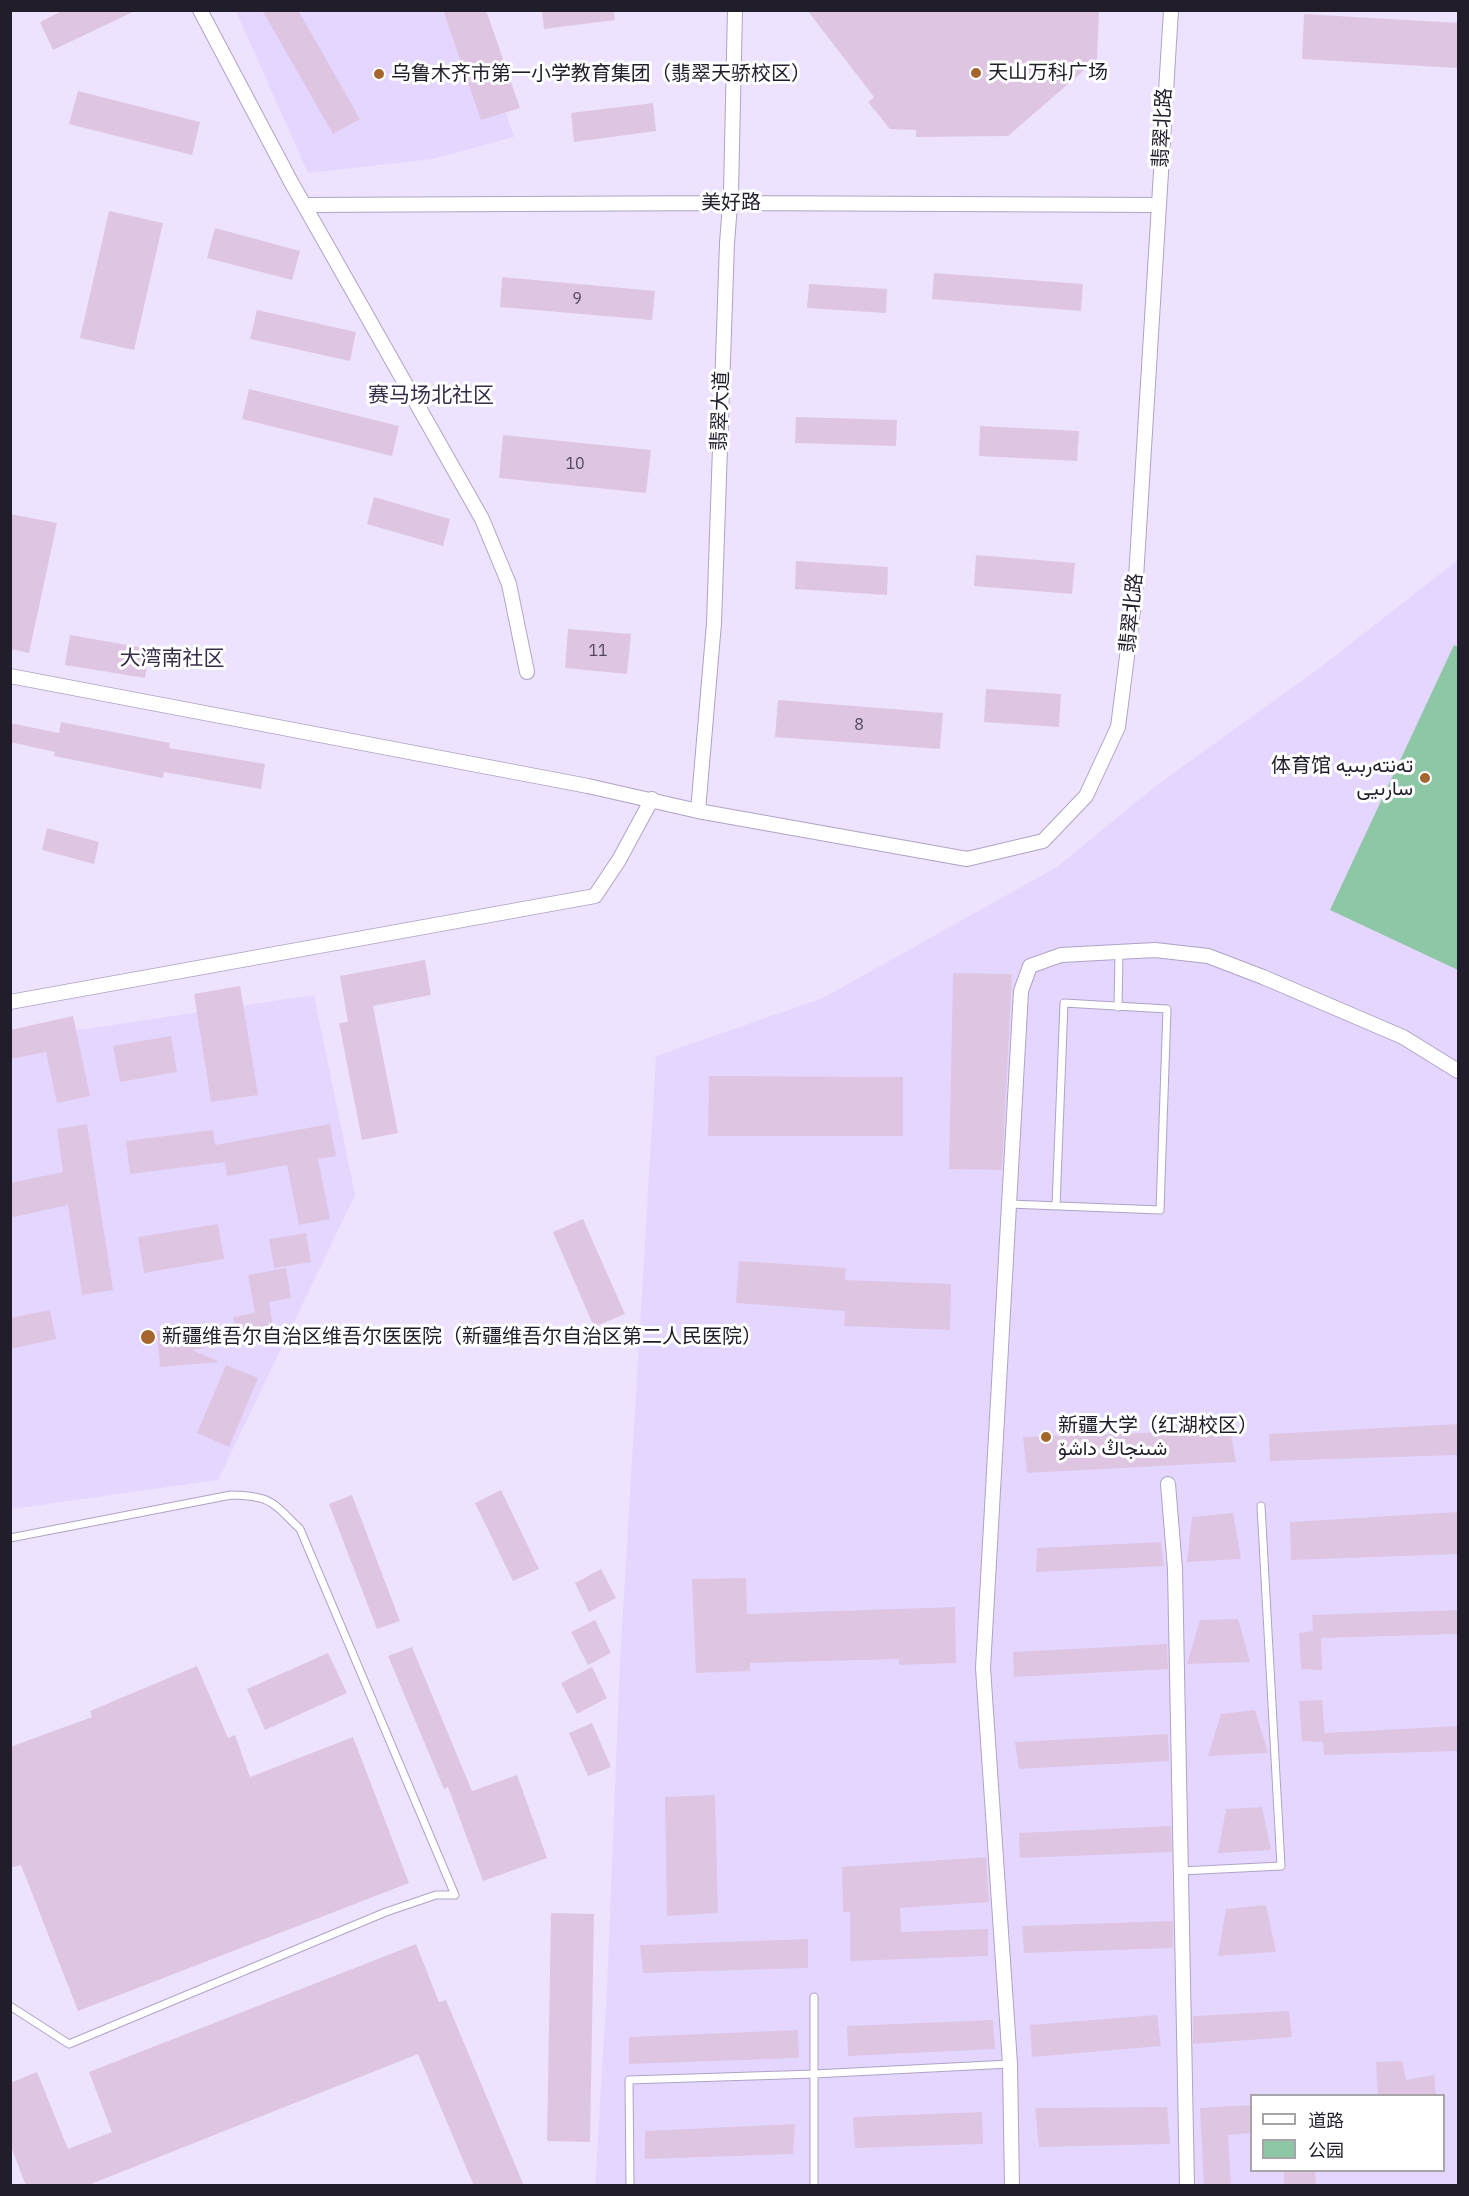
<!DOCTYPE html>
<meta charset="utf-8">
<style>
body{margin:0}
#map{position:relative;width:1469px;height:2196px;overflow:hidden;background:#ede3ff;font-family:"IBM Plex Sans","Noto Sans SC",sans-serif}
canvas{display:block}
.frame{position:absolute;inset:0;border:12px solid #221d2a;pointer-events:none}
.legend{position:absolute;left:1250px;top:2094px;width:195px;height:78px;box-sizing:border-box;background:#fff;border:2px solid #a7a5aa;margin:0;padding:8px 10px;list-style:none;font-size:18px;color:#221d2a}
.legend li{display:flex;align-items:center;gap:12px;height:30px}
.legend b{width:30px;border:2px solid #a7a5aa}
</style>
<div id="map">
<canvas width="1469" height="2196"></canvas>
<div class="frame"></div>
<ul class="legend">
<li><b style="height:8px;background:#fff"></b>道路</li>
<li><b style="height:16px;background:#8dc7a6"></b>公园</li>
</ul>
</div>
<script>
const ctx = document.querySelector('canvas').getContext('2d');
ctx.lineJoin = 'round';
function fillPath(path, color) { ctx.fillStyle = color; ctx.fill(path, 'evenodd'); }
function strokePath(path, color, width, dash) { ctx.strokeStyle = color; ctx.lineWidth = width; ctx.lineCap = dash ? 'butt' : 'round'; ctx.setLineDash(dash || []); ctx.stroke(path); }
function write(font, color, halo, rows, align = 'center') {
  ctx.font = font + ' "IBM Plex Sans",Vazirmatn,"Noto Sans SC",sans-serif'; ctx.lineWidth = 6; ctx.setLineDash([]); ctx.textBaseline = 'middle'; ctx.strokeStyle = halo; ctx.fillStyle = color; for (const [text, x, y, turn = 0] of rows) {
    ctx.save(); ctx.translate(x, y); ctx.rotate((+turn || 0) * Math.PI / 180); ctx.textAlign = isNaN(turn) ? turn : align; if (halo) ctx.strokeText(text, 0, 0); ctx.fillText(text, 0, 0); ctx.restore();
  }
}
const built = new Path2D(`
 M236,11h238l40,126 -82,22 -124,14z
 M1458,560v1625l-863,1 12,-197 13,-328 36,-605 167,-58 234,-131 100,-82 161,-116zM1252,2096h192v74h-192z
 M314,995l41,200 -137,285 -207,29v-469z`);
const green = new Path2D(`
 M1454,645l4,2v323l-128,-60z`);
const building = new Path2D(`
 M64,10h73l-84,40 -13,-28z
 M262,10h36l62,109 -27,15z
 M443,10h43l34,98 -39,12z
 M542,10h72l1,10 -71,9z
 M807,10h292l-2,49 -89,77 -92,1v-7l-26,-1 -22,-27 6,-5z
 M1304,14l154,9v45l-156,-9z
 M78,91l122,31 -8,33 -123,-31z
 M653,103l3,28 -82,11 -3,-29z
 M109,211l54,12 -29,127 -54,-12z
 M215,228l85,23 -8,29 -85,-22z
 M934,273l149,11 -2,27 -149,-12z
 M502,277l153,14 -3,29 -152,-13z
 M809,284l78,5 -1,24 -79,-5z
 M257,310l99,22 -6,29 -100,-22z
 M249,389l150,37 -7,30 -150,-37z
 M796,417l101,3 -1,26 -101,-3z
 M980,426l99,5 -2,30 -98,-5z
 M503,435l148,15 -5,43 -147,-15z
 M374,497l76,22 -7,27 -76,-22z
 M10,514l47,9 -28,130 -19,-4z
 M976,555l99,8 -3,31 -98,-8z
 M796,561l92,6 -1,28 -92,-6z
 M568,629l63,5 -4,40 -62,-6z
 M70,635l80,14 -5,29 -80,-13z
 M986,689l75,5 -2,33 -75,-5z
 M778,700l165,13 -3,36 -165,-12z
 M61,722l109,21 -1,5 96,16 -4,25 -97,-17 -1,6 -109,-22 1,-4 -45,-10v-19l49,10z
 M47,828l52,14 -5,22 -52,-14z
 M425,960l6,35 -58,11 25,127 -36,7 -23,-117 9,-1 -8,-46z
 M953,973l59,1 -10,196 -53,-1z
 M240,986l18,109 -47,7 -17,-108z
 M73,1016l17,80 -33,7 -11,-51 -36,7v-29z
 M171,1036l6,36 -57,10 -7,-36z
 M709,1076l194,1v59h-195z
 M87,1124l26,166 -31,5 -14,-90 -58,13v-35l53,-11 -6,-43z
 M330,1124l6,32 -18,3 12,60 -31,6 -12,-60 -60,11 -2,-14 -95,12 -4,-33 87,-11 2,15z
 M583,1219l42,95 -31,13 -41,-95z
 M218,1224l6,35 -80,14 -6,-36z
 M306,1233l5,29 -37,6 -5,-29z
 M739,1261l107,7 -1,12 106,4 -1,46 -106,-4 1,-15 -109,-8z
 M286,1268l5,30 -22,4 6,35 -38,6 -4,-26 22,-4 -7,-38z
 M50,1310l6,29 -46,10v-31z
 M204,1327l1,21 -13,2 28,12 -60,5 -3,-36z
 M226,1365l32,13 -29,69 -32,-14z
 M1458,1424v31l-188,6 -1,-27z
 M1230,1430l6,32 -209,11 -4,-36z
 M501,1490l38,79 -26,12 -38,-78z
 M352,1495l48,126 -23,8 -48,-125z
 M1458,1512v42l-167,6 -1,-38z
 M1233,1513l8,46 -54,3 5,-45z
 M1161,1542l3,24 -128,6 1,-24z
 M601,1569l15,29 -27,14 -14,-29z
 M746,1578l1,36 208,-7 1,56 -57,2v-6l-149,4v8l-54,2 -4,-94z
 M1458,1610v24l-137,4 1,32 -21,-1 -2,-36 14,-2 -1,-16z
 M1238,1619l12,43 -63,2 13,-44z
 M595,1620l16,33 -23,12 -17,-33z
 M1167,1644l1,25 -154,8 -1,-25z
 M412,1647l60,144 45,-16 30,83 -64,23 -35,-94 -4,2 -56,-133z
 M328,1653l19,40 -82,37 -18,-41z
 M197,1666l31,72 7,-3 15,42 103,-40 56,146 -331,128 -57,-146 -11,3v-121l82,-30 -2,-6z
 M592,1667l15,31 -30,16 -16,-31z
 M1322,1700l3,33 133,-7v25l-134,4 -1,-13 -21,-1 -3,-40z
 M1255,1710l13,43 -60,3 13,-42z
 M592,1723l19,44 -23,9 -19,-43z
 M1168,1734l1,27 -150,8 -4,-27z
 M715,1795l3,118 -51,3 -2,-119z
 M1262,1807l9,43 -53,3 8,-44z
 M1171,1826l1,26 -152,6 -1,-25z
 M986,1857l3,45 -89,6 1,24 87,-3v27l-138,5v-49h-7l-1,-45z
 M1266,1905l10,47 -58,4 8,-47z
 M551,1913l43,1 -4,228 -43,-1z
 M1173,1921v27l-149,5 -2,-27z
 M808,1939v29l-165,5 -3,-28z
 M416,1944l23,58 7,-2 78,186h-50l-56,-132 -332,132h-60l-16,-42v-61l27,-11 31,77 44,-17 -23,-60z
 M1289,2011l3,26 -99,7v-28z
 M1157,2015l4,31 -129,11 -2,-32z
 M993,2020l2,29 -147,7 -1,-30z
 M798,2030l1,28 -170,6v-27z
 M1402,2061l4,19 28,-5 2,21h-58l-2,-34z
 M1251,2105v28l-23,2 3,51h-27l-4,-78z
 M1167,2107l3,37 -131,3 -4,-39z
 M982,2112l1,32 -128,4 -2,-31z
 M795,2124l-2,30 -148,5v-28z
 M1284,2170h31l1,16h-32z`);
const lane = new Path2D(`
 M1118,1007l1,-55
 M1009,1204l151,6 7,-201 -103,-6 -8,203
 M10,1538l221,-43c41,1 41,7 69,34l155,366h-19l-50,17 -317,132 -59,-38
 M1181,1871l100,-5 -20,-360
 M814,1997v189
 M630,2186l-1,-106 185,-6 196,-10`);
const street = new Path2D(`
 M200,10l91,172 191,337 27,65 18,88
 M304,205l427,-2 428,2
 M10,676l578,110 110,25 269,48 76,-18 43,-45 32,-69 17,-133 36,-584
 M698,811l16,-188 13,-380 4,-51 4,-182
 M10,1002l585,-106 24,-36 33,-61
 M1168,1484l7,85 12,617
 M1012,2186l-2,-122 -27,-396 38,-677 9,-25 31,-11 94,-5 53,6 55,21 140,60 55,34`);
const markers = [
 [976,73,6,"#a4662c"],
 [379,74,6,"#a4662c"],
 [1425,778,6,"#a4662c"],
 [148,1337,8,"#a4662c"],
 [1046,1437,6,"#a4662c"]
];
const numberNames = [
 ["9",577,299],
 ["10",575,464],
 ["11",598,651],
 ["8",859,725]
];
const poiNames = [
 ["天山万科广场",988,73],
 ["乌鲁木齐市第一小学教育集团（翡翠天骄校区）",391,74],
 ["体育馆 تەنتەربىيە",1413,766,"right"],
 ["سارىيى",1413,789,"right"],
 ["新疆维吾尔自治区维吾尔医医院（新疆维吾尔自治区第二人民医院）",162,1337],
 ["新疆大学（红湖校区）",1058,1426],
 ["شىنجاڭ داشۆ",1058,1449]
];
const streetNames = [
 ["翡翠北路",1163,128,-87],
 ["美好路",731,203],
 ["翡翠大道",721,411,-88],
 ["翡翠北路",1132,613,-84]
];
const neighbourhoodNames = [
 ["赛马场北社区",431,396],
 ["大湾南社区",172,659]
];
fillPath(built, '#e5d6ff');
fillPath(green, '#8dc7a6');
fillPath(building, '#dec6e3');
strokePath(lane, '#afa3c4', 9);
strokePath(street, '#afa3c4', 16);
strokePath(lane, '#fff', 7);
strokePath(street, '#fff', 14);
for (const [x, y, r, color] of markers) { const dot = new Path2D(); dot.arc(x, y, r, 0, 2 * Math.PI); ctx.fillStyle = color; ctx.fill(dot); strokePath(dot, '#fff', 2); }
write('16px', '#514758', null, numberNames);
write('20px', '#221d2a', '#fff', poiNames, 'left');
write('20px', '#221d2a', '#fff', streetNames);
write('21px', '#382d48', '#fff', neighbourhoodNames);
</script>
